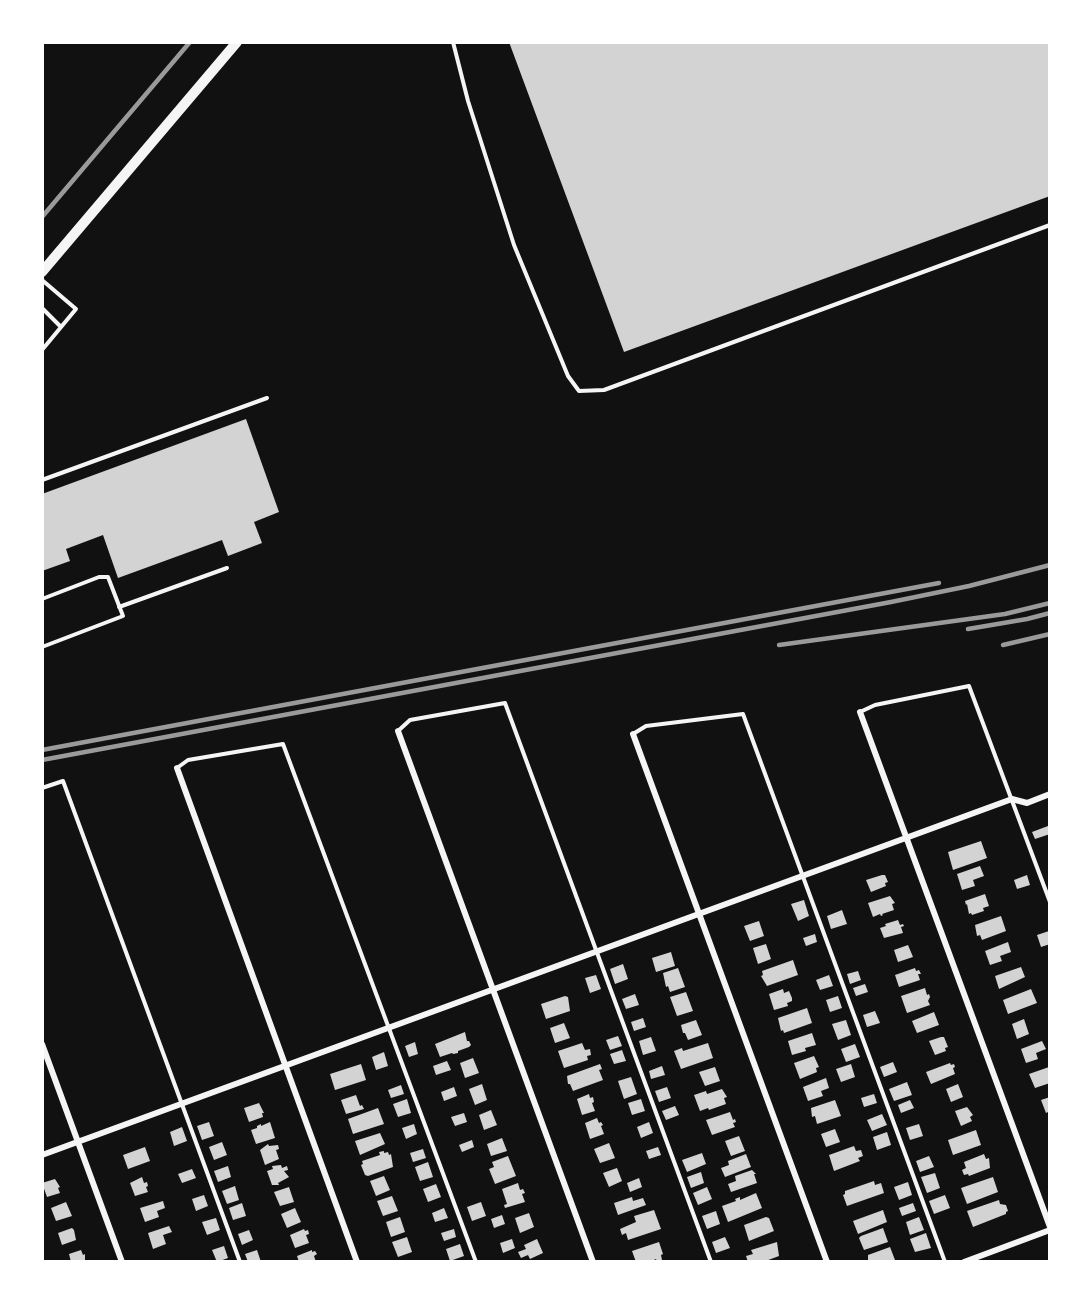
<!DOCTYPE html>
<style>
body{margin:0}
#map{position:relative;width:1092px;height:1304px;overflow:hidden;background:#111;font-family:Signika,sans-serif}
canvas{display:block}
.frame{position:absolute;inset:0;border:44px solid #fff;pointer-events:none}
</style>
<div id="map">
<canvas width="1092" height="1304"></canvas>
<div class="frame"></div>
</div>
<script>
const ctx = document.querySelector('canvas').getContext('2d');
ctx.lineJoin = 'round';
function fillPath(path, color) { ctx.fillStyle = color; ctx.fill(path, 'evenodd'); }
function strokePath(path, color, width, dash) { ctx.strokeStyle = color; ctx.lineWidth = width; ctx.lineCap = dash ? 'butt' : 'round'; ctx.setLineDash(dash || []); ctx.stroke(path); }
const building = new Path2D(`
 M509,42h541v154l-426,156z
 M246,419l33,93 -25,10 8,21 -34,13 -6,-16 -104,38 -15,-43 -37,14 4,12 -28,10v-77z
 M1048,826l2,8 -15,5 -3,-7z
 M981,841l6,17 -34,12 -5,-18z
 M980,866l4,10 -11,4 2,6 -13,4 -5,-16z
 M882,875h3l3,7 -3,1 1,3 -15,6 -5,-12z
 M1027,875l3,10 -13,4 -3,-9z
 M985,894l4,12 -6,2 1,3 -12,4 -1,-2 -2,1 -2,-10 -1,1 -1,-4z
 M890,896l5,7 -3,1 2,6 -12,4 1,1 -2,1 -1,-2 -7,3 -5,-14z
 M804,900l5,16 -11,5 -7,-17z
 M842,910l5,14 -16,5 -4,-13z
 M1001,916l5,15 -24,9 -2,-5 -3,1 -2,-11z
 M898,920l2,5 3,-1 1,2 -3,1 2,6 -19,5 -4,-10 6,-2 -1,-2z
 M759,921l5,15 -14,5 -6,-15z
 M1049,931l1,13 -9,3 -4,-12z
 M815,934l2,8 -11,4 -3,-8z
 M1008,942l3,10 -11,4 2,5 -12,4 -5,-14z
 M766,944l5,15 -13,5 -5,-16z
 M908,945l5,12 -15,5 -4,-12z
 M671,952l4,14 -19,6 -4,-14z
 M793,960l5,15 -31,11 -6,-10 2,-1 -1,-4z
 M623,964l5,15 -13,5 -5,-15z
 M1021,967l4,10 -26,12 -4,-13z
 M678,968l7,19 -15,5 -2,-6 -2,1 -3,-14z
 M915,968l1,3 3,-1 2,4h-3l2,6 -21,7 -4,-12z
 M858,971l3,9 -11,4 -3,-10z
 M596,975l5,14 -11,4 -5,-15z
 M829,975l4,11 -13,4 -4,-10z
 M865,984l3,8 -12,4 -3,-8z
 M925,988l2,7 2,-1 1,3 -2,4 2,4 -23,8 -6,-17z
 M783,989l1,4 5,-2 3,7v3l-5,2 1,3 -14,4 -5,-16z
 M1031,989l6,14 -29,11 -5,-14z
 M686,992l7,19 -16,5 -7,-19z
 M635,994l4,11 -13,4 -4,-10z
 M565,996l3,1 2,14 -24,8 -5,-15z
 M838,996l4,12 -12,4 -4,-12z
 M807,1008l5,15 -28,10 -1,-3 -2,1 -3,-13z
 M875,1011l5,12 -13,4 -4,-12z
 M934,1012l5,13 -22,8 -5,-12z
 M643,1018l3,9 -12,4 -3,-9z
 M1024,1019l5,15 -12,5 -5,-15z
 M696,1020l6,15 -14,5 -3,-7h-2l-2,-8z
 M846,1020l5,15 -13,5 -6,-16z
 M564,1023l6,15 -15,5 -5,-15z
 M465,1032l2,9h2l2,4 -2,2 -11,4v2l-5,1 -1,-1 -12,4 -5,-13z
 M812,1033l4,12 -11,3 1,3 -14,4 -4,-14z
 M618,1036l4,10 -12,4 -4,-10z
 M651,1037l5,14 -13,4 -4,-14z
 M941,1037h3l4,10 -3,1 1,3 -11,4 -6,-14z
 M1042,1041l4,8 -10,4 2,6 -12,4 -5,-14z
 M415,1042l3,12 -9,3 -4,-11z
 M582,1043l3,7 5,-1 1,6 -4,1 1,4 -24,8 -6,-17z
 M708,1043l5,15 -32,11 -7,-18 8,-3 1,3z
 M855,1044l5,13 -14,5 -5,-13z
 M622,1050l4,11 -12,3 -4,-10z
 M384,1052l4,14 -12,4 -4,-13z
 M814,1056l5,11 -3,1 1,4 -17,7 -6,-16z
 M473,1058l6,15 -14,5 -5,-15z
 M447,1061l4,9 -15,5 -3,-9z
 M893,1062l4,10 -13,5 -4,-10z
 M950,1063l1,2 3,-1 1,3 -2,1 2,6 -24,10 -5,-12z
 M361,1064l5,16 -31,10 -5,-16z
 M600,1064l2,5 -3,1 4,10 -30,11 -3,-7h-2l-1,-8z
 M851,1064l4,13 -14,5 -5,-13z
 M662,1066l3,9 -14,4 -2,-8z
 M715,1067l5,14 -15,5 -6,-14z
 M1049,1067l1,16 -15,5 -6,-14z
 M631,1077l6,17 -13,5 -6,-18z
 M826,1078l3,10 -8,3 2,5 -15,5 -5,-14z
 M907,1082l5,13 -18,6 -5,-12z
 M482,1084l5,16 -12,5 -6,-16z
 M958,1084l5,13 -12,5 -5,-13z
 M401,1085l3,9 -13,4 -3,-8z
 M454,1087l3,9 -13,5 -3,-9z
 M667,1087l4,11 -12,4 -4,-11z
 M722,1089l5,8 -3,1 2,6 -17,6 -1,-2 -8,3 -6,-16 12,-4 1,3z
 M589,1094l1,4 3,-1 1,5 -2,1 3,8 -13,4 -5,-16z
 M874,1094l3,9 -13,4 -3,-9z
 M356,1095l4,11 2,-1 2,4 -18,5 -5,-14z
 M1050,1097v14l-4,2 -5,-13z
 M407,1099l4,14 -13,4 -5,-13z
 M641,1099l4,12 -13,4 -4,-12z
 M835,1100l6,16 -24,8 -2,-8 -3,1 -1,-9z
 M910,1100l4,8 -13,5 -3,-8z
 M259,1103l5,10h-2l1,4 -14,5 -5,-14z
 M675,1106l4,9 -13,5 -4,-9z
 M967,1107l6,8 -3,2 2,4 -11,5 -6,-15z
 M378,1108l6,16 -31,10 -5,-15z
 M491,1110l6,15 -13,5 -5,-15z
 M730,1112l3,8 2,-1 1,3 -3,1 2,4 -23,8 -6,-15z
 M464,1113l3,9 -12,4 -4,-9z
 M882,1114l5,11 -15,6 -5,-11z
 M597,1118l2,5 2,-1 2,3 -2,1 3,8 -14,5 -5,-16z
 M209,1122l5,14 -12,4 -5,-14z
 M270,1122l5,16 -19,6 -5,-14 6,-2v-2l4,-2v2z
 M649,1122l4,11 -12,5 -4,-11z
 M414,1124l3,10 -11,5 -4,-11z
 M919,1124l4,12 -13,4 -4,-12z
 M182,1127l5,14 -13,5 -4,-14z
 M835,1129l5,13 -14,5 -5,-13z
 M976,1130l5,15 -28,10 -5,-15z
 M887,1132l4,13 -14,5 -4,-13z
 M380,1133l5,11 -25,11 -5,-14z
 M739,1136l6,15 -14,5 -6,-15z
 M502,1138l5,13 -16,5 -4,-12z
 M472,1140l2,7 -12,5 -3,-7z
 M222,1142l5,13 -13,5 -5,-13z
 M609,1143l6,15 -15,5 -6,-14z
 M268,1144l1,2 9,-1 1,4 -3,1 3,9 -14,6 -5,-15z
 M854,1146l2,5 5,-1 2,6 -5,2 2,3 -26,10 -5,-16z
 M145,1147l5,14 -22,8 -5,-14z
 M658,1147l3,8 -12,4 -3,-8z
 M423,1149l3,9 -13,4 -3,-9z
 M384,1151v2l4,-1 1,3 2,-1 2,13 -25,9 -3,-1 -4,-10 2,-1 -1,-3 18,-6 -1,-3z
 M702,1153l4,11 -19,8 -5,-12z
 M746,1154l5,13 -26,10 -4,-9 8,-3 -1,-4z
 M984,1154l2,5 3,-1 1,10 -21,8 -1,-2 -4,1 -2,-5 4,-2 -2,-6z
 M508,1156l8,20 -21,8 -6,-15 5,-2 -2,-5z
 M929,1156l5,11 -14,5 -4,-11z
 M428,1162l5,15 -13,4 -5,-14z
 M281,1165l1,3 5,-2 1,4 -4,1 5,6 -11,6 1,2h-7l-5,-14 6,-2 -1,-3z
 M228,1166l3,11 -13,5 -4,-11z
 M617,1168l5,13 -13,6 -6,-14z
 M192,1169l4,9 -14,5 -4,-9z
 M752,1170l4,4h-2l3,9 -26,9 -3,-8 8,-3 -1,-5z
 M701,1172l3,11 -13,5 -4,-11z
 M935,1173l5,15 -13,5 -6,-16z
 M384,1176l6,14 -14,6 -6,-15z
 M142,1177l2,6 3,-1 1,4 -2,1 2,5 -13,4 -5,-13z
 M993,1177l5,15 -31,12 -6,-16z
 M639,1178l3,9 -12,5 -3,-9z
 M55,1179l5,8 -2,1 2,5 -13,4 -5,-14z
 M874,1181l1,4 6,-2 3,10 -37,13 -4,-11 2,-1v-3z
 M908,1182l4,13 -13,5 -5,-13z
 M518,1183l2,7 3,-1 2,4 -3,1 3,8 -20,6 -1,-3 3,-1 -5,-15z
 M436,1184l5,13 -13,5 -5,-13z
 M235,1186l4,14 -12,4 -5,-13z
 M289,1187l5,15 -14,4 -6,-14z
 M707,1187l5,12 -14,6 -5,-12z
 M756,1193l6,15 -34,14 -6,-16 14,-5 -1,-2 5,-2v3z
 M204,1195l4,11 -12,5 -4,-12z
 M945,1195l5,13 -16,6 -5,-13z
 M392,1196l6,15 -15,5 -6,-15z
 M632,1197l1,4 10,-3 3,7 -28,10 -4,-12z
 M999,1200l1,4 6,1 2,6 -2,1v2l-33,13 -6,-16z
 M163,1201l2,7 -8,3 2,6 -14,5 -5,-14z
 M66,1202l6,14 -16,5 -5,-13z
 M481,1202l5,14 -14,5 -5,-14z
 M242,1203l4,13 -13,4 -4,-12z
 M913,1203l3,8 -14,5 -3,-8z
 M295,1208l6,14 -14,6 -6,-14z
 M444,1208l4,10 -13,4 -3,-9z
 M654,1210l7,19 -33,11 -2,-7 -4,2 -2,-6 16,-7 -2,-6z
 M883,1210l4,12 -29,12 -5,-13z
 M716,1211l4,13 -13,5 -5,-13z
 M529,1213l5,14 -14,6 -5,-15z
 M502,1215l3,9 -11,4 -3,-9z
 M400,1217l5,15 -14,5 -5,-15z
 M766,1217l3,1 5,13 -25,10 -5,-16z
 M919,1217l5,13 -14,5 -4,-13z
 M216,1218l4,12 -13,5 -5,-13z
 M169,1226l3,6 -9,3 3,9 -13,5 -5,-16z
 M72,1228l2,2 2,10 -14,5 -4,-12z
 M883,1228l5,14 -24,8 -5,-12 2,-2z
 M304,1229l1,2 3,-1 1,4 -3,1 3,8 -14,5 -5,-13z
 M454,1229l2,8 -12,4 -3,-8z
 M249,1230l4,10 -11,5 -4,-11z
 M926,1233l5,15 -16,4 -5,-13z
 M407,1237l5,15 -14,5 -6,-15z
 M725,1237l5,11 -14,5 -4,-11z
 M512,1239l3,9 -12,5 -3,-10z
 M537,1239l6,14 -13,6 -2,-4 -7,3 -3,-6 8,-3 -2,-4z
 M659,1242l4,12 -2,1 1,5 -5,2 -1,-3 -6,3h-14l-4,-11z
 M777,1242l2,14 -16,6h-15l-2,-6 7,-2 -2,-4z
 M460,1244l4,12 -14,5 -4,-12z
 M224,1246l4,12 -11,4 -5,-12z
 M890,1247l5,13 -6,2h-21v-7z
 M81,1250l2,5 2,-1v8h-14l-2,-8z
 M257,1250l4,12h-13l-3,-8z
 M312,1250v2l3,-1 2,3 -3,2 2,6h-17l-2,-6z`);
const service = new Path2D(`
 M453,42l15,59 46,144 54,131 11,15 25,-1 446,-165
 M42,280l34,29 -34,41
 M42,308l19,19
 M42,480l225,-82
 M42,599l57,-22h9l15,39 -81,31
 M119,607l108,-39
 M860,712l15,-7 94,-19 81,216
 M398,731l12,-11 95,-17 206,559
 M633,734l13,-8 97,-12 202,548
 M177,768l11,-8 95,-16 193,518
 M42,788l21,-7 177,481`);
const minor = new Path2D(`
 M860,712l190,515
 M398,731l195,531
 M633,734l194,528
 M177,768l180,494
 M42,1044l80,218
 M42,1155l970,-356 15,4 23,-9
 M964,1262l86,-32`);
const secondary = new Path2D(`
 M42,272l195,-230`);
const rail = new Path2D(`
 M42,217l148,-175
 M968,629l59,-10 23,-6
 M779,645l226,-31 45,-11
 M1003,645l47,-11
 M42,750l897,-167
 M42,760l849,-158 78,-16 81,-21`);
fillPath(building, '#d3d3d3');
strokePath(service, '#f5f5f5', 4);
strokePath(minor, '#f5f5f5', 6);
strokePath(secondary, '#f5f5f5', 10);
strokePath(rail, '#9a9a9a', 4.5);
</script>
